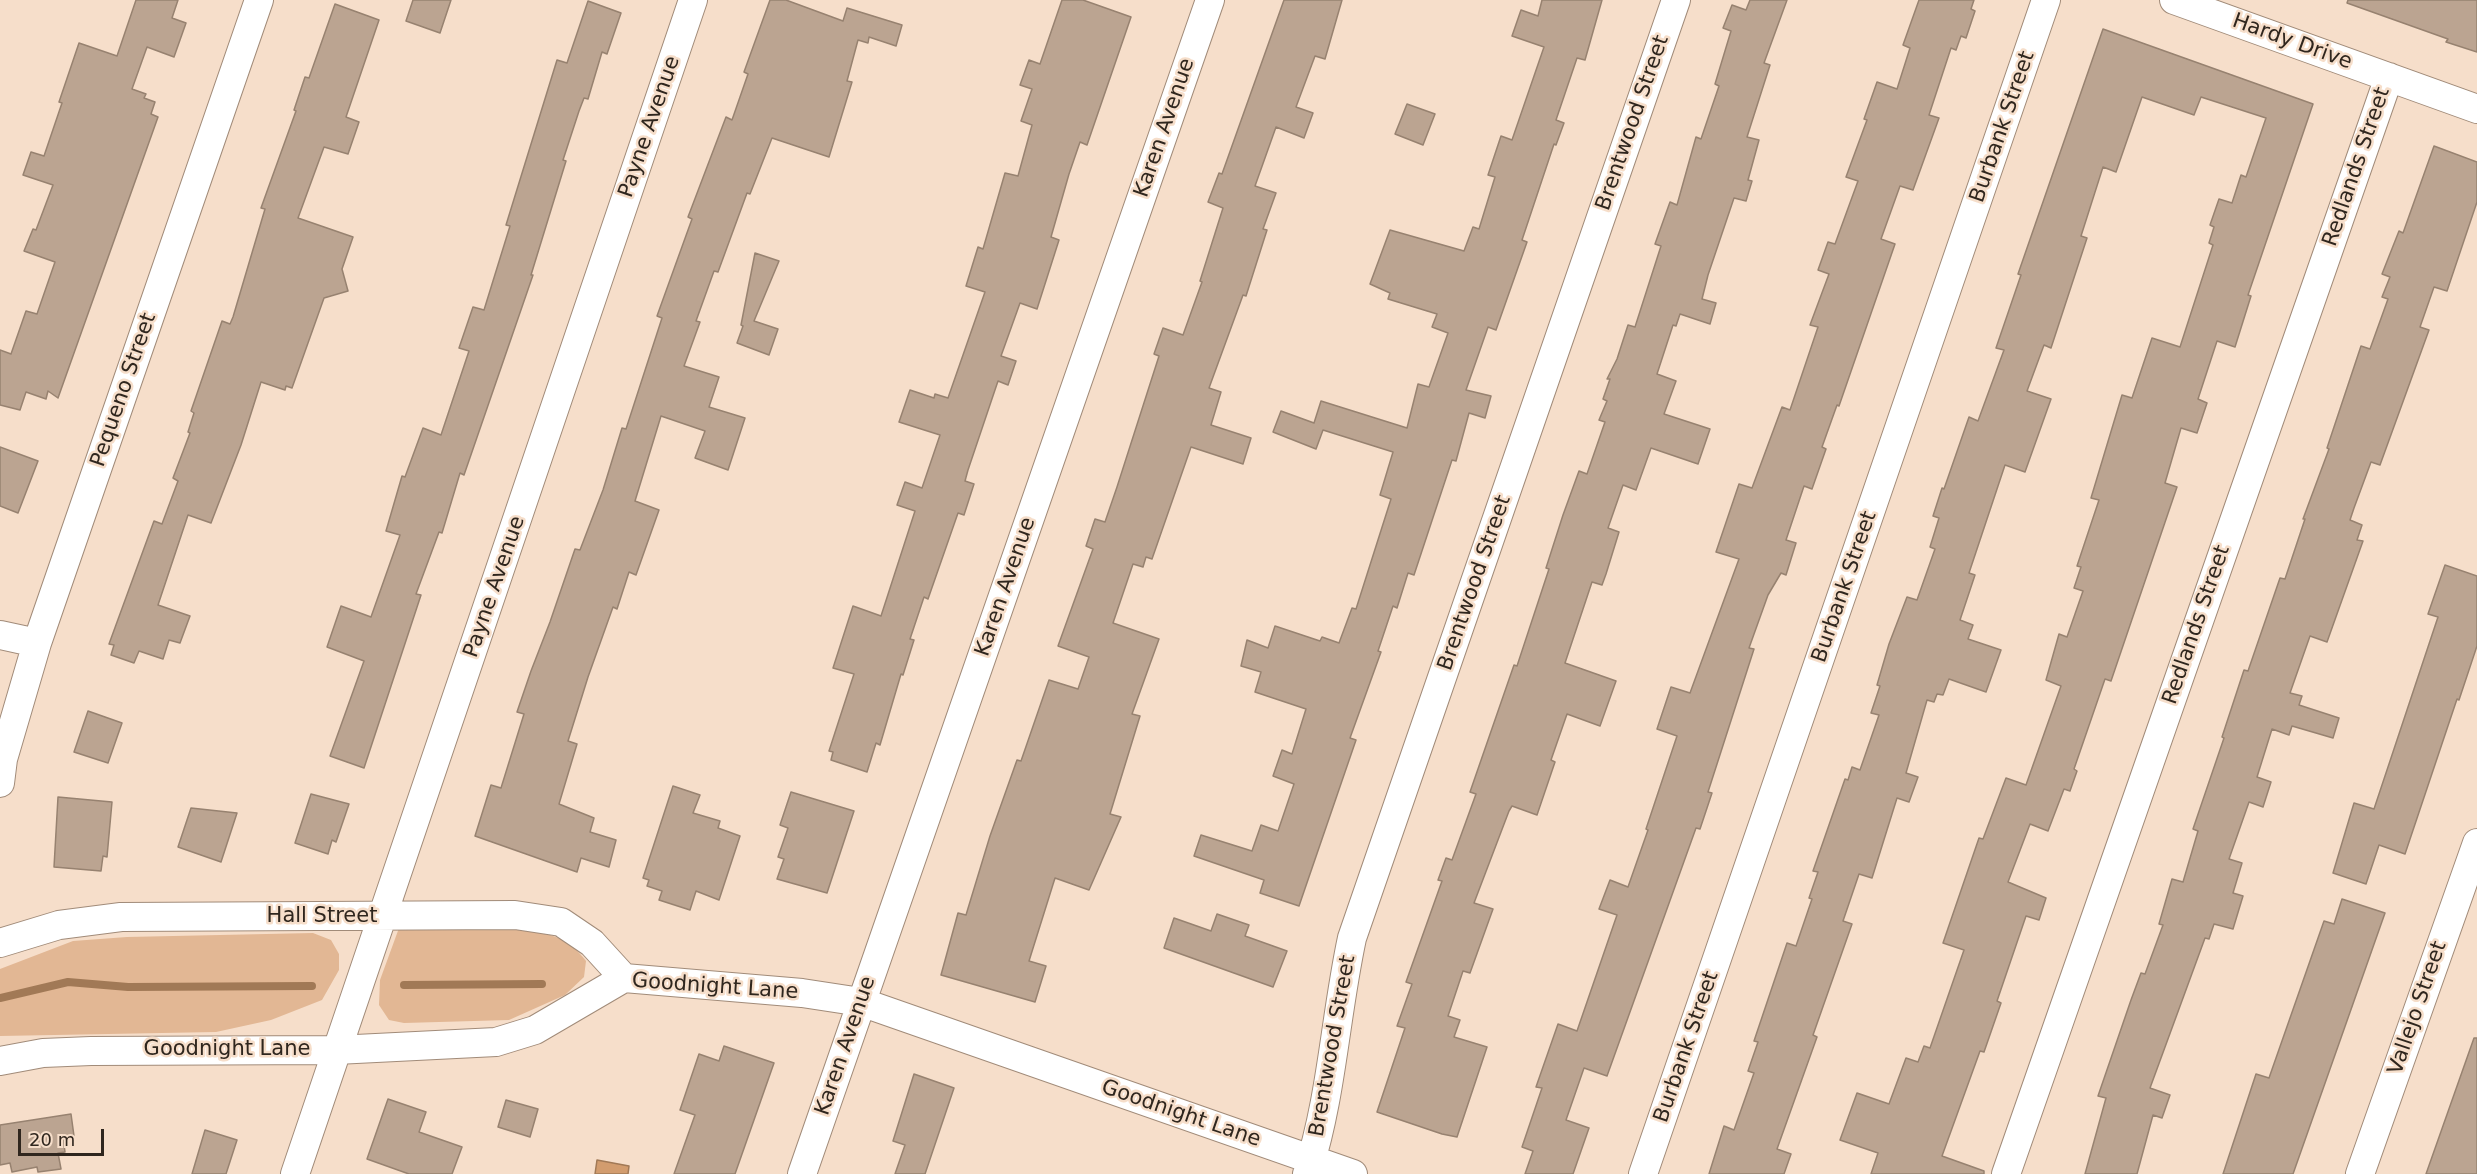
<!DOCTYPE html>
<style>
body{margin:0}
#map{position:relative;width:2477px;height:1174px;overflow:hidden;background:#f6deca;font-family:"DejaVu Sans",sans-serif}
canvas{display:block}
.scale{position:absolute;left:18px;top:1129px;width:86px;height:27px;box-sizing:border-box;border:3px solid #2f261e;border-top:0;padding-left:8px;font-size:18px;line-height:21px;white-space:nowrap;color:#2f261e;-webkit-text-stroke:4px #f6deca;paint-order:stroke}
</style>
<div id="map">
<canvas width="2477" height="1174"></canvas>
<div class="scale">20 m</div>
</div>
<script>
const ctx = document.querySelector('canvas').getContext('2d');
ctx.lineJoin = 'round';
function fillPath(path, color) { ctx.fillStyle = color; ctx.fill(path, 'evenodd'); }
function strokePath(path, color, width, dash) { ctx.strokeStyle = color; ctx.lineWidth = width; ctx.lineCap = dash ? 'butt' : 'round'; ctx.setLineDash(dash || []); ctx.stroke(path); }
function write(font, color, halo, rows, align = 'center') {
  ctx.font = font + ' "DejaVu Sans",sans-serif'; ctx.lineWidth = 5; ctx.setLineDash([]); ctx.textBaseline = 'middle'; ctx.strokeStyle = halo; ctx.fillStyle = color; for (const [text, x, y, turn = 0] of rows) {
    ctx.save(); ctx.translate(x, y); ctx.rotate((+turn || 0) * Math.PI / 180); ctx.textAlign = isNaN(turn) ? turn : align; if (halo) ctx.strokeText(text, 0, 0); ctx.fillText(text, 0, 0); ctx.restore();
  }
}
const green = new Path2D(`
 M399,928c44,0 141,-10 174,19 5,4 9,9 13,14l-2,16 -19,18 -56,25 -105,3 -15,-3 -10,-15 1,-25z
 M313,933l18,7 8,14v16l-17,30 -51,20 -55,12 -216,4v-67l73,-28 54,-4z`);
const water = new Path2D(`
 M597,1160l32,6 -1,8h-33z`);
const stream = new Path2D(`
 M404,985l138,-1
 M0,998l68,-16 60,5 184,-1`);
const building = new Path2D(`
 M136,0h42l-6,18 14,5 -12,34 -27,-10 -15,42 14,5 -2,4 11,4 -4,12 7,3 -100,281 -10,-7 -2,8 -20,-7 -6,18 -20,-5v-55l11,4 15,-43 11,3 18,-52 -31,-11 9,-22 3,1 17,-45 -30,-10 8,-23 13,4 18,-53 -3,-1 20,-59 38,13z
 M413,0h38l-11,33 -34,-12z
 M770,0h16l57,21 4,-13 55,17 -6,21 -27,-9 -1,6 -10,-3 -11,41 5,1 -23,75 -57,-19 -22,56 -3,-1 -29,79 -4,-1 -18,50 4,1 -16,44 35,11 -10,30 36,11 -17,52 -33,-12 10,-27 -44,-15 -26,85 24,9 -23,65 -7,-3 -12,37 -4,-2 -25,70 -20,64 9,3 -18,60 35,14 -4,14 26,8 -7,27 -28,-9 -4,14 -102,-36 16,-51 10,3 23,-74 -7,-2 14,-41 19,-49 25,-73 5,1 23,-60 19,-62 4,1 36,-111 -5,-2 35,-97 -4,-2 38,-100 6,3 16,-46 -4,-2z
 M1062,0h21l48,17 -44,128 -7,-3 -11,32 -18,63 8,3 -22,69 -17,-6 -19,53 15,5 -8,24 -10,-4 -30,89 -3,11 9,3 -10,31 -6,-2 -30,86 -4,-2 -14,42 4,1 -11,35 -2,-1 -21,71 -4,-2 -9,29 -36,-12 2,-8 -4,-1 25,-77 -21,-6 20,-62 28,10 34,-105 -18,-6 8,-23 17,6 18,-53 -41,-13 11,-32 24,8 1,-4 13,4 37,-106 -19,-6 12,-39 5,2 22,-76 13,3 14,-51 -11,-4 11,-32 -12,-4 9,-25 11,4z
 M1284,0h58l-17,59 -10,-3 -19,51 17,6 -9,25 -28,-11 -21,59 21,7 -13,36 4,1 -21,66 -3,-1 -34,93 12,4 -10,33 40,13 -8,26 -52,-17 -39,112 -6,-2 -3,10 -10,-3 -20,59 46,16 -27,75 8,2 -30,98 11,3 -32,73 -34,-12 -26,83 17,5 -11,36 -94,-27 17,-62 8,2 24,-79 27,-76 4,1 28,-81 29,9 11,-32 -31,-11 35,-97 -7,-3 9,-27 10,3 12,-35 42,-131 -5,-2 9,-26 20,7 19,-53 -2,-1 23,-73 -15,-6 11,-29 3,1z
 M1542,0h60l-17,60 -8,-2 -21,62 8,3 -8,22 -2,-1 -32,96 5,2 -31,88 -8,-3 -22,63 25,6 -6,22 -16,-5 -13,48 -4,-1 -38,115 -6,-2 -11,35 -4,-2 -15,45 3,1 -31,86 6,2 -57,166 -39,-13 4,-13 -70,-24 7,-21 51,16 9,-26 17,6 16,-47 -21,-8 9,-26 10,4 14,-45 -51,-17 6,-20 -20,-6 6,-26 21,8 7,-22 45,15 2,-4 17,6 13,-35 4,1 35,-110 -11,-4 13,-43 -70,-22 -7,19 -43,-17 8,-21 33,12 7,-22 86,27 11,-44 11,3 19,-54 -16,-6 5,-13 -49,-15 2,-6 -20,-9 20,-54 74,21 9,-24 6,2 16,-52 -7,-2 13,-39 11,4 32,-93 -32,-11 9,-26 17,6z
 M1750,0h37l-23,63 6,2 -23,72 12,3 -11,40 4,1 -6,20 -12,-3 -26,77 -6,24 14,4 -6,21 -30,-10 -4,12 -3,-1 -16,49 19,7 -12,33 46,15 -12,35 -47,-16 -15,42 -13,-5 -15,43 11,4 -13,42 -4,11 -10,-3 -27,81 51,18 -16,45 -33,-12 -16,46 4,2 -18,53 -25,-9 -3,5 -35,92 19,6 -23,64 -7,-2 -15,45 12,4 -6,17 33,10 -30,90 -15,-3 -65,-22 28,-84 -8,-2 15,-42 -6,-2 36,-101 -4,-1 8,-22 6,2 24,-66 -6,-2 44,-127 3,1 32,-97 -3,-1 17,-53 16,-44 8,3 18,-52 -6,-2 8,-19 -4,-2 7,-20h-3l10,-20 11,-34 7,2 26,-81 -6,-2 15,-42 7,3 19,-68 5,2 18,-53 -4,-2 16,-53 -8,-3 9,-23 14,5z
 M1919,0h55l-3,9 4,2 -9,27 -5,-2 -5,14 -5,-2 -22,67 10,3 -26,72 -13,-4 -19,53 14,5 -56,162 -2,-1 -15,42 4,2 -14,40 -8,-3 -18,54 10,3 -10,32 -5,-2 -13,22 -19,53 5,1 -46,143 4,1 -12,36 -4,-1 -89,248 -23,-8 -18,52 23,8 -16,46h-48l8,-23 -11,-4 20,-59 -6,-1 22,-63 19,7 40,-116 -18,-6 11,-29 18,7 20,-57 -2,-1 31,-93 -20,-7 14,-42 19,6 49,-134 -23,-7 23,-68 13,4 30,-81 8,3 28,-83 -8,-2 19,-51 -11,-4 10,-28 7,2 23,-63 -12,-4 21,-57 -3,-1 13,-37 20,7 13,-41 -7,-3z
 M2348,0h129v52l-31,-10 2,-3 -101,-36z
 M588,1l33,12 -14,41 -5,-2 -14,47 -4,-1 -5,13 -16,49 3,1 -35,114h2l-69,200 -4,-2 -18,60 -3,-1 -23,62 5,1 -57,173 -34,-12 34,-95 -37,-14 14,-41 30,11 29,-82 -14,-4 16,-55 3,1 18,-49 18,7 28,-84 -10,-3 14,-41 11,3 26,-84 -4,-1 51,-165 10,3z
 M335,4l44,16 -33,97 13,5 -11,32 -24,-7 -26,71 55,19 -11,32 6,22 -24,7 -32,90 -6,-2 -1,4 -24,-8 -20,63 -30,78 -23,-8 -30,90 32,11 -10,27 -11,-3 -6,19 -24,-8 -5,12 -23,-8 3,-10 -5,-1 45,-123 8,3 16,-43 -5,-3 17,-45 -2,-1 6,-19 -3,-2 31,-90 8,3 3,-7 32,-108 -4,-1 35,-97 -2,-1 11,-33 4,1z
 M2103,29l210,75 -65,191 3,1 -16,51 -18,-6 -19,58 9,4 -10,30 -16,-5 -16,55 12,4 -66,194 -6,-2 -31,90 3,2 -7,20 -6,-2 -16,42 -18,-7 -22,58 38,16 -7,22 -13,-4 -29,85 4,2 -17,49 -4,-1 -38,105 42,15v3h-113l7,-21 -38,-13 17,-47 32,11 17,-46 12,4 6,-16 6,2 34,-98 -21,-7 36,-105 4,1 23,-61 20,7 35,-99 -15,-6 13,-46 8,3 16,-46 -9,-3 7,-21 -4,-1 22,-66 -8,-2 31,-103 10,3 20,-60 28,9 33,-102 -4,-2 5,-16 -4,-2 9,-26 13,4 9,-28 5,2 20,-59 -65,-21 -7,18 -52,-18 -26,75 -13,-5 -22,69 6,2 -36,110 -7,-3 -17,46 24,8 -26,73 -20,-7 -36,108 6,2 -15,45 13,5 -5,14 33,11 -15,42 -37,-13 -6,16 -6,-1 -3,8 -7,-2 -21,73 12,4 -9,25 -12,-4 -25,80 -13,-4 -16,47 9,3 -39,111 4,2 -40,112 14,5 -7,20h-75l15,-48 10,4 20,-57 -6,-2 10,-29 -4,-1 33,-98 9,3 16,-47 -3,-1 9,-26 -5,-1 32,-92 3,1 4,-13 8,3 19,-55 -8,-2 9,-27 -3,-1 12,-41 18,-47 10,3 18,-51 -5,-2 9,-29 -6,-2 9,-28 2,1 25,-72 9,4 26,-71 -8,-2 25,-73 -3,-1z
 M1407,104l28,10 -12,31 -28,-11z
 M2434,146l43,16v40l-30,89 -13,-4 -14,40 9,3 -49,135 -9,-3 -17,46 -4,12 12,5 -5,15 6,1 -36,101 -17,-6 -20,57 12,3 -3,9 40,13 -6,20 -41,-12 -3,9 -17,-6 -15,48 14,5 -8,25 -14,-5 -20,57 13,4 -9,30 10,3 -10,33 -19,-5 -5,15 -4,-1 -55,150 20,7 -8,23 -9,-3 -16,59h-52l21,-76 -8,-2 33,-96 10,-27 4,1 18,-49 -4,-1 13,-45 11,3 15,-51 -5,-2 31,-91 -2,-1 22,-67 4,1 32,-93 5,1 20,-60h-2l26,-70 -2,-1 34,-102 9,3 18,-50 -6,-2 8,-20 -8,-3 17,-43 4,2z
 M755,253l24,8 -25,60 24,8 -9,26 -32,-12 6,-17 -2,-1z
 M0,447l38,14 -20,52 -18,-7z
 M2445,565l32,11v70l-18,54 -2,-1 -52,155 -26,-9 -13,39 -33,-11 21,-70 20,6 64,-192 -10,-3z
 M88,711l34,12 -14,40 -34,-11z
 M673,786l27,9 -7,18 27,8 -2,7 22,8 -21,64 -23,-9 -6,19 -31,-10 3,-9 -15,-5 2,-6 -6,-2z
 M791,792l63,19 -27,82 -50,-14 7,-20 -6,-2 10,-29 -8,-3z
 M311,794l38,10 -13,38 -4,-2 -4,14 -33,-11z
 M58,797l54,5 -5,55 -4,-1 -2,15 -47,-4z
 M191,808l46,5 -16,49 -43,-15z
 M2342,899l43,14 -92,261h-70l33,-100 13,4 55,-157 10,3z
 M1217,914l32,11 -4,11 42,15 -14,36 -109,-39 10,-30 37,13z
 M2474,1038h3v136h-51z
 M724,1046l50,17 -39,111h-61l21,-59 -15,-5 19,-56 20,7z
 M914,1074l40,14 -29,86h-30l10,-29 -12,-4z
 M388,1099l38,13 -7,20 43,15 -10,27h-43l-42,-15z
 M506,1100l32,9 -8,28 -32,-10z
 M71,1114l3,22 -11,1 2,15 -7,1 3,16 -23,3 -1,-5 -25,5 -2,-9 -10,2v-40z
 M205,1130l32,10 -11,34h-34z`);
const minor = new Path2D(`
 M2174,0l303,109
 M0,635l37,8
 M0,783l3,-24 34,-116 222,-643
 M0,943l59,-18 62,-8 394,-2 46,7 31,21 32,35
 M0,1061l43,-8 48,-2 245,-1 160,-8 39,-12 89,-52 178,15 59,9 492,172
 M295,1174l398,-1174
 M802,1174l408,-1174
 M1307,1174c25,-77 28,-157 45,-236l324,-938
 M1643,1174l403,-1174
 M2006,1174l383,-1097
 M2360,1174l117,-331`);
const streetNames = [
 ["Hardy Drive",2292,42,20],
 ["Brentwood Street",1633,123,-71],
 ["Payne Avenue",650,127,-71],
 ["Burbank Street",2003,127,-71],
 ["Karen Avenue",1165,128,-71],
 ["Redlands Street",2357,167,-71],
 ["Pequeno Street",124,390,-71],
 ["Brentwood Street",1475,583,-71],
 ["Payne Avenue",495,587,-71],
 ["Karen Avenue",1006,587,-71],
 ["Burbank Street",1845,587,-71],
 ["Redlands Street",2197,625,-71],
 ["Hall Street",322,917],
 ["Goodnight Lane",715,987,4],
 ["Vallejo Street",2418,1008,-71],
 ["Karen Avenue",846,1046,-71],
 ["Brentwood Street",1333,1046,-80],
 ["Burbank Street",1687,1047,-71],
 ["Goodnight Lane",227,1050],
 ["Goodnight Lane",1181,1114,19]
];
fillPath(green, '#e2b794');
fillPath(water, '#d29c6e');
strokePath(water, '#a17956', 1.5);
strokePath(stream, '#a17956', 8);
fillPath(building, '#bba491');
strokePath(building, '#978270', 1.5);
strokePath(minor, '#a18b79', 30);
strokePath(minor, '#fff', 28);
write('21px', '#2f261e', '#f6deca', streetNames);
</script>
